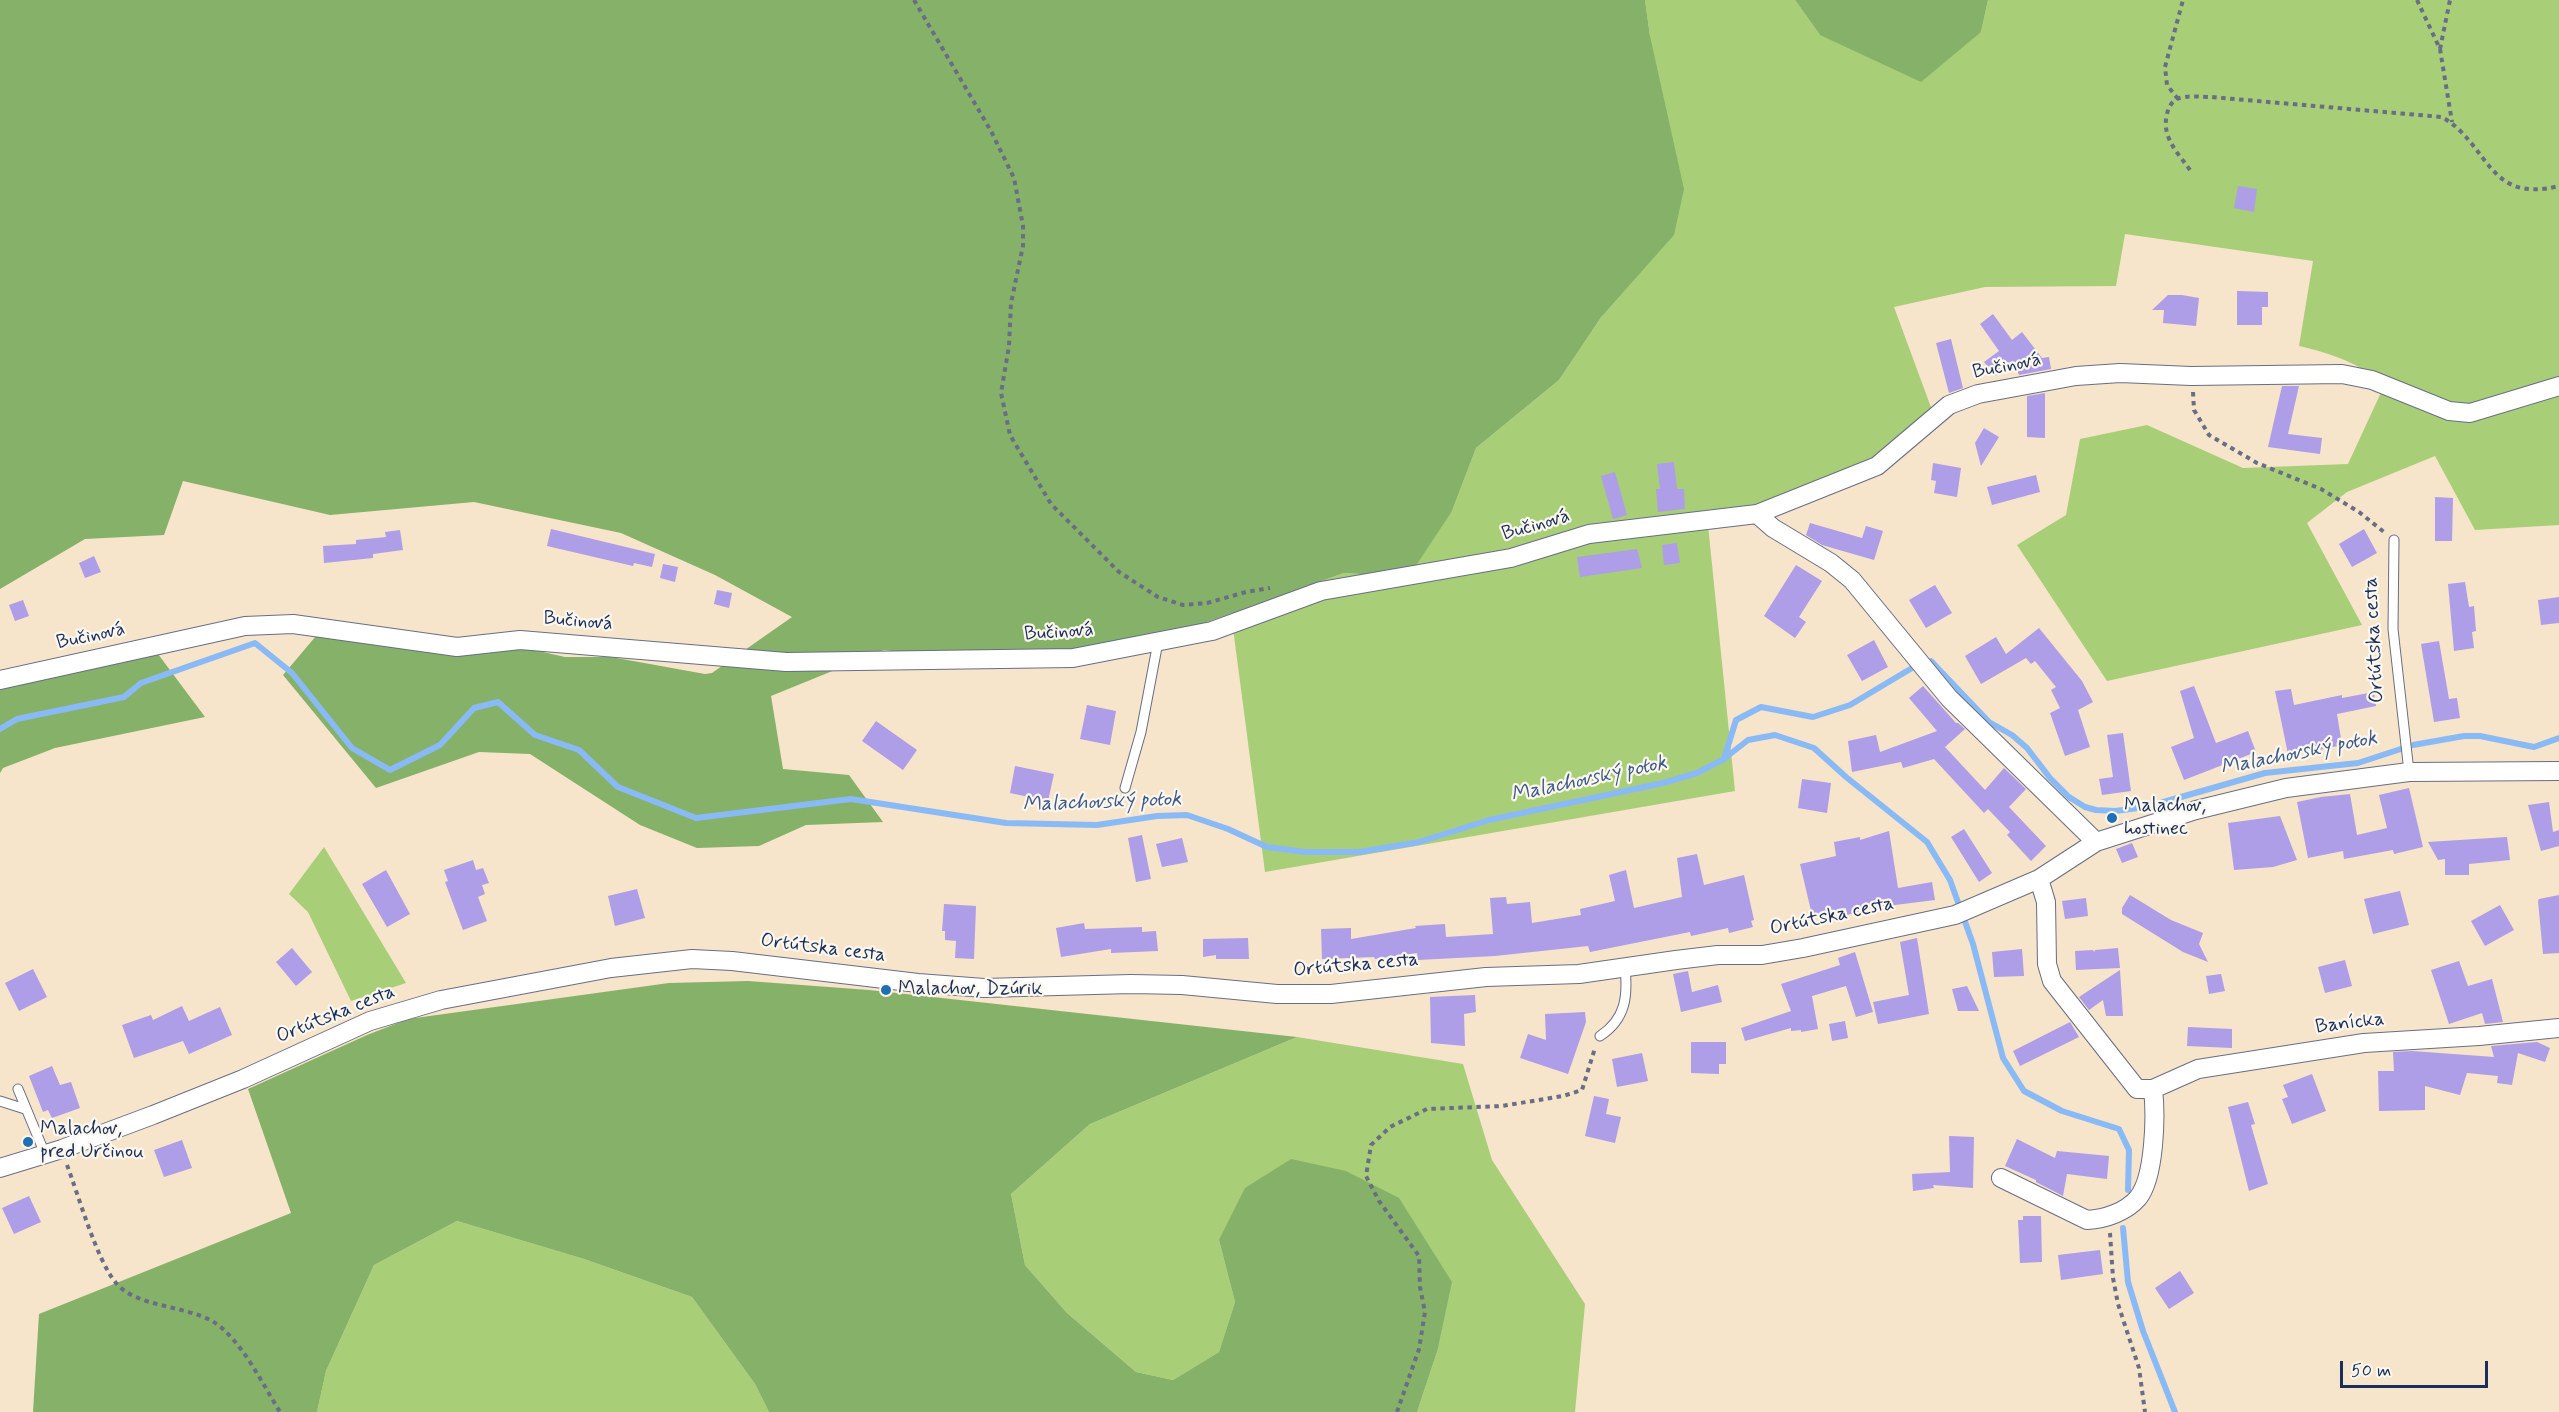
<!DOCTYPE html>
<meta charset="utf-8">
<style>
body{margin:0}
#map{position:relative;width:2559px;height:1412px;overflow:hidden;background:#f6e4cb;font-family:Mynerve,sans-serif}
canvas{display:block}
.scale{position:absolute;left:2340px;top:1361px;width:148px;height:27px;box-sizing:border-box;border:3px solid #1b2f5e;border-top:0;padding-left:8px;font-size:18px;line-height:21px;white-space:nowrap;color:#1b2f5e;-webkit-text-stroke:4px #fbf7ec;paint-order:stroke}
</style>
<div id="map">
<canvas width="2559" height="1412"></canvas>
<div class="scale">50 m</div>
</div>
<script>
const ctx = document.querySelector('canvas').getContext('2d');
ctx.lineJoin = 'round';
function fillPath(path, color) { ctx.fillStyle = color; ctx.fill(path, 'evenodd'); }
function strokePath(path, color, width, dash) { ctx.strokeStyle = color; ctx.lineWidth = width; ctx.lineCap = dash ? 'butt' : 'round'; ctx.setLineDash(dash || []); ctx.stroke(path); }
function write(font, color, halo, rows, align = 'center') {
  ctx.font = font + ' Mynerve,sans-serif'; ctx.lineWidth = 4.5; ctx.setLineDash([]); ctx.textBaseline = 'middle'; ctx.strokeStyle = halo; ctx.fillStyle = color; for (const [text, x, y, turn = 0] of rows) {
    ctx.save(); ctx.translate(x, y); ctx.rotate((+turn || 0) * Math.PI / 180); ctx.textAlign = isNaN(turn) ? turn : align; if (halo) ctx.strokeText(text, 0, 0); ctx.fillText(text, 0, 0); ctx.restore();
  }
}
const green = new Path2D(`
 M1645,0h150l25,35 161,-3 7,-32h571v525l-84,5 -40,-74 -88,36 -40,31 55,102 -255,56 -90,-136 49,-30 14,-76 67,-14 96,43 105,-4 36,-78c-22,-23 -55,-33 -85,-40l14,-85 -188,-27 -9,52 -131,1 -91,20 38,103 -63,64 -161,51 27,266 -470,81 -34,-259 113,-40 31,2 77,-64 24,-63 83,-68 43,-64 48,-280z
 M324,847l82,136 -55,18 -43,-89 -19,-18z
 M1297,1037l166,27 29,96 93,144 -10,108h-158l20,-60 -218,-112 16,62 -16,50 -46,28 -37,-8 -69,-59 -42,-48 -14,-71 79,-70z
 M457,1221l127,38 108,38 63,87 14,28h-452l9,-41 48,-106z`);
const forest = new Path2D(`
 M0,0h1645l5,36 34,153 -10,46 -72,81 -43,64 -83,68 -24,63 -37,56 -40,8 -31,-2 -210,75 -155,14 -95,-12 -113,46 12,73 66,6 34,47 -77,3 -47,21 -62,2 -57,-23 -110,-71 -51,-2 -103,36 -93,-113 33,-39 124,18 90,-5 35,8h46l94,17 7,-1 80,-56 -77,-42 -94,-42 -147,-31 -144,13 -147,-34 -19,54 -79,4 -85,50z
 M1795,0h193l-7,32 -60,50 -101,-47z
 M158,654l47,63 -150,31 -52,20 -3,5v-84z
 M748,981l121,9 428,47 -207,87 -79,70 14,71 42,48 69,59 37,8 46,-28 16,-50 -16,-62 26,-52 46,-29 55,12 53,27 53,84 -15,70 -20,60h-648l-14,-28 -63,-87 -108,-38 -127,-38 -83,44 -48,106 -9,41h-284l6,-98 252,-101 -43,-124 119,-54 41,-16 261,-36z`);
const stream = new Path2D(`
 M0,729l17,-10 107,-22 17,-14 114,-40 37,30 60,75 38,22 50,-25 34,-37 24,-6 37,33 44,15 39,37 78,31 155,-19 155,24 91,2 60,-9 30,-1 41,14 39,18 39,5h53l60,-10 70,-22 174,-37 34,-10 27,-14 12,-39 25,-13 52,10 37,-12 62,-37 19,-7 58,61 23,13 15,13 23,30 19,19 16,10 11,3 19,1 31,-4 119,-34 93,-10 55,-18 51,-9h16l54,11 25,-9
 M1725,758l23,-18 27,-5 39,13 32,29 81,65 23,38 23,64 30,114 21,33 38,20 57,18 10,21 -1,40
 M2123,1228l5,54 15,49 32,81`);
const building = new Path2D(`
 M2238,186l19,3 -3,23 -20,-4z
 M2237,291l31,1v15h-6v18h-25z
 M2168,295h14l17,3 -3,28 -33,-3 1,-13h-12z
 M1993,314l19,26 10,-8 20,26 7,-1 2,12 -32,6 -5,-12 -19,13 -11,-14 15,-11 -19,-27z
 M1951,339l12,49 -14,5 -13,-50z
 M2282,386h17l-11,48 34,4 -2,16 -52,-7z
 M2045,393v45l-18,-1v-41z
 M1984,428l15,9 -18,29 -6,-23z
 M1674,462l3,27h7l1,20 -27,3 -2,-23h4l-3,-25z
 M1933,463l28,5 -4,29 -23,-4 2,-12 -5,-1z
 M1615,472l12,43 -14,4 -12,-43z
 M2036,475l4,17 -48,13 -5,-18z
 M2435,497l18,1 -1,43h-17z
 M1810,523l52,15 4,-12 17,5 -9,29 -52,-15 -16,-10z
 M551,529l104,25 -3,13 -18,-4 -1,3 -86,-20z
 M2364,529l13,24 -25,14 -13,-23z
 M400,530l3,20 -30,4v4l-49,5 -1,-17 33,-2v-4l30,-3 -1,-5z
 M1677,543l3,20 -16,2 -2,-20z
 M1637,549l5,19 -62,9 -3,-20z
 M94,556l7,16 -16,6 -6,-15z
 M663,564l15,3 -3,15 -15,-4z
 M1796,565l26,16 -23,36 7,5 -11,16 -31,-22z
 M2465,582l4,25 5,-1 2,25 -4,1 2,16 -20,3 -6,-67z
 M1935,585l17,28 -26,15 -17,-28z
 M717,590l15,3 -3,15 -15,-4z
 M2559,597v26l-18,2 -3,-25z
 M23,600l6,16 -14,5 -6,-16z
 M2039,628l43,53 11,21 -15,8 12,37 -25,9 -15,-43 10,-5 -9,-18 5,-3 -21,-26 -4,3 -5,-6 -45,26 -16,-28 31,-19 10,17z
 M1874,640l14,27 -26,14 -15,-26z
 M2439,641l10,58 8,-1 3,20 -26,4 -13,-78z
 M1923,686l33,37h2l7,6 -20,18 40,43 19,-22 22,21 -17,18 37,39 -15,15 -24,-26 3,-3 -22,-23 -4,4 -50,-54 -31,9 -2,-6 -49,10 -4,-31 28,-6 4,17 57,-21 -28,-33z
 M2194,686l22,57 32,-12 8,21 -72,28 -13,-33 23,-9 -14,-47z
 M2291,689l3,16 48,-10v3l32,-6 2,14 -39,8 5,31 -32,7 -1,-3 -21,5 -13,-63z
 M1087,705l29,6 -6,34 -30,-6z
 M876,721l41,29 -14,20 -41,-29z
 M2123,733l8,58 -29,4 -3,-16 14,-2 -6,-42z
 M1015,766l39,8 -6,27 -38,-8z
 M1802,779l29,4 -4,30 -29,-5z
 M2409,788l14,59 -29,7 -1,-4 -49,9 -1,-8 -35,7 -11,-56 24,-5 29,-3 7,41 30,-7 -8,-33z
 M2549,802l4,30 6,-2v16l-18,5 -13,-46z
 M2280,816l17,44 -24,7 -39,3 -6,-47z
 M1964,829l28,44 -13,9 -28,-45z
 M1889,831l9,57 34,-6 3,18 -72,9 1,2 -17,4 -1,-7 -34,7 -12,-51 36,-8 -2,-14 26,-5v3z
 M1142,835l9,44 -15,3 -8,-44z
 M2507,837l3,23 -41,4v11h-24v-16l-7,1 -10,-18z
 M1182,838l6,24 -26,5 -6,-23z
 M2132,843l6,14 -16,6 -6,-14z
 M1697,854l7,31 40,-10 10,45 -3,1 2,6 -24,6 -1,-5 -37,8 -1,-4 -100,20 -2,-6 -93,10 -77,4 -1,-7 -42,6 -1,-2 -52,2 -1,-30 30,-1v11l65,-11 -1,-2 30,-2 1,13 47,-3 -3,-36 16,-1 1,7 23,-2 2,21 49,-8 -1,-6 35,-8 -6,-26 17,-5 8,38 48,-11 -5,-39z
 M473,860l3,10 7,-2 6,15 -7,2 3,9 -7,3 9,24 -24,9 -18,-48 3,-1 -4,-11z
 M386,870l24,44 -23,13 -25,-43z
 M637,889l8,29 -30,8 -7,-30z
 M2400,891l9,34 -36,9 -9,-35z
 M2130,895l41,25 32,13 -4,11 9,18 -25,-10 -61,-38v-6z
 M2559,895v58l-16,1 -5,-53 1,-2z
 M2086,898l2,18 -23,3 -3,-18z
 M944,904l32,2 -2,53 -19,-1 1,-17 -11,-1v-9h-3z
 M2500,905l14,25 -29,16 -14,-25z
 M1084,923l1,6 57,-2v5l14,-1 2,20 -47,2v-4l-50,8 -5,-29z
 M1248,938l1,21h-33v-4l-13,2v-18z
 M1917,938l12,76 -51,10 -5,-22 36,-7 -9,-53z
 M292,948l20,24 -16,14 -20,-24z
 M2118,948l2,20 -44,2 -1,-19 18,-1 1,2 1,-2z
 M2022,949l2,27 -30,1 -2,-25z
 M1855,952l18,60 -17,5 -10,-31 -34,10 6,33 -17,3v-2l-10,1v-3l-46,13 -4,-13 50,-17 -10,-27 59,-19 -2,-7z
 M2345,960l7,26 -27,7 -7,-26z
 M2459,961l9,25 24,-7 11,43 -18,2 -3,-11 -33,11 -18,-54z
 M33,969l14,28 -28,14 -14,-28z
 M2120,970l3,46h-17l-3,-16 -14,10 -10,-13z
 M1688,971l4,21 26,-7 4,17 -41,10 -8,-38z
 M2221,974l4,17 -16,3 -3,-18z
 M1967,986l12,25h-21l-6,-22z
 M1475,995l1,17 -12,2 1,32 -34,-3 -1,-46z
 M182,1006l7,15 31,-14 12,28 -43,19 -6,-13 -49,17 -12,-33 29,-10 2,5z
 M1585,1012l1,10 -18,52 -48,-16 8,-24 18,6 -1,-26z
 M1845,1021l3,17 -16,3 -3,-17z
 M2070,1022l9,15 -59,29 -7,-15z
 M2188,1027l44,2v19l-45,-2z
 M1691,1042h35v22h-7v10l-28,-1z
 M2537,1042l13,6 -5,14 -27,-9 -6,32 -15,-2 1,-7 -31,-3 -7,22 -35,-9v24l-46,1 -1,-40h16l-1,-19 19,-1 82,6 -3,-11z
 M1642,1053l6,28 -31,6 -5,-28z
 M52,1066l8,19 11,-3 9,26 -28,10 -4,-8 -5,2 -14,-36z
 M2312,1074l14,37 -34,13 -10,-25 6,-2 -5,-12z
 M1594,1096l15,3 -3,15 15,3 -6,26 -30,-7z
 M2248,1102l7,22 -4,1 17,59 -19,7 -21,-84z
 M1949,1136l25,1 -1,51 -40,-3 1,3 -21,3 -1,-17 38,-2z
 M2017,1139l38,19 2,-7 52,5 -2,23 -40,-5 -4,22 -27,-14v-2l-31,-14z
 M182,1140l10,28 -28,9 -10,-27z
 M29,1196l12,26 -27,12 -12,-26z
 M2023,1216h18l1,46 -22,1 -2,-43h5z
 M2100,1250l3,24 -42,6 -3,-25z
 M2180,1271l14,22 -25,16 -14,-21z`);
const path = new Path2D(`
 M914,0l77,131 23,47 9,48v20l-12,57 -2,43 -8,47 9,42 41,69 68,68 39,25 25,8 24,-2 39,-11 24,-4
 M2417,0l23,49 12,73
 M2440,49l10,-49
 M2178,99l-11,-14 -2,-18 18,-67
 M2190,170c-12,-17 -29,-33 -23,-56 1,-5 4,-12 10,-15 9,-4 25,-2 34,-2l231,20c48,28 45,87 117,69
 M2193,392l1,18 15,25 48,28 64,26 38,23 25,20
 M67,1165c11,29 30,96 49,118 20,24 67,22 96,38 28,16 51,64 68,91
 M2110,1233l3,45 5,26 21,64 6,44
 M1397,1412l22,-63 6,-37 -5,-25 -1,-31 -40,-55 -13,-25 5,-31 19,-18 37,-18 75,-3 61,-10 19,-6 13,-42`);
const lane = new Path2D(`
 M2394,540l-1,89 16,143
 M1125,788l16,-56 17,-90
 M1600,1036c26,-17 28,-40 25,-69
 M18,1089l27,65
 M0,1101l25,8`);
const street = new Path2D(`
 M1757,514l16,14 58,35 21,17 97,118 147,144
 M0,680l245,-54 48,-2 164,23 63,-7 266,22 287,-4 139,-27 109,-40 190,-33 78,-24 168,-20 120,-48 72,-61 29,-11 98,-18 44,-3 71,3 151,-2 30,6 77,31 21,2 89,-27
 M2039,879l7,23 1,62 5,17 85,108h16l45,-20 166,-26 115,-7 80,-8
 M0,1168l62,-19 91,-34 90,-36 127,-58 71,-21 170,-32 81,-9 40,2 186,22 66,5 147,-4 51,1 95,9h54l155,-17 93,-3 97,-14 42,-5h44l41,-7 152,-33 84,-36 57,-37 100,-32 90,-22 123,-16 150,-1
 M2001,1178l86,42c18,-1 39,-8 51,-22 17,-21 18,-83 15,-109`);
const markers = [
 [2112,818,6,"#1f6fb2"],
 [886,990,6,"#1f6fb2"],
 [28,1142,6,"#1f6fb2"]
];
const streetNames = [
 ["Bučinová",2007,367,-11],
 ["Bučinová",1536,526,-16],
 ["Bučinová",578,622,5],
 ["Bučinová",1059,633,-4],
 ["Bučinová",91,637,-12],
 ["Ortútska cesta",2375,640,-93],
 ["Ortútska cesta",1832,917,-12],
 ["Ortútska cesta",823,949,7],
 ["Ortútska cesta",1356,966,-5],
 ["Ortútska cesta",336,1015,-22],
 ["Banícka",2350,1024,-7]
];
const poiNames = [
 ["Malachov,",2124,807],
 ["hostinec",2124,830],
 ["Malachov, Dzúrik",898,990],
 ["Malachov,",40,1130],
 ["pred Určinou",40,1153]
];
const waterNames = [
 ["Malachovský potok",2299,754,-11],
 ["Malachovský potok",1589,780,-12],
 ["Malachovský potok",1102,803,-2]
];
fillPath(green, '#a9ce78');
fillPath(forest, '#86b168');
strokePath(stream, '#8abaf6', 6);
fillPath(building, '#ae9de7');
strokePath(lane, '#686e84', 11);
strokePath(street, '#686e84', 20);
strokePath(path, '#686e84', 4, [4.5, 4.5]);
strokePath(lane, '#fff', 9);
strokePath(street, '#fff', 18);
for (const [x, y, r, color] of markers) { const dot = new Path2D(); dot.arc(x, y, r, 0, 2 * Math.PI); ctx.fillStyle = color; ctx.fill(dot); strokePath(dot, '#fbf7ec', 2); }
write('20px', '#1b2f5e', '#fbf7ec', streetNames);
write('20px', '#1b2f5e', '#fbf7ec', poiNames, 'left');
write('italic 21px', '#3c598c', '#fbf7ec', waterNames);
</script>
